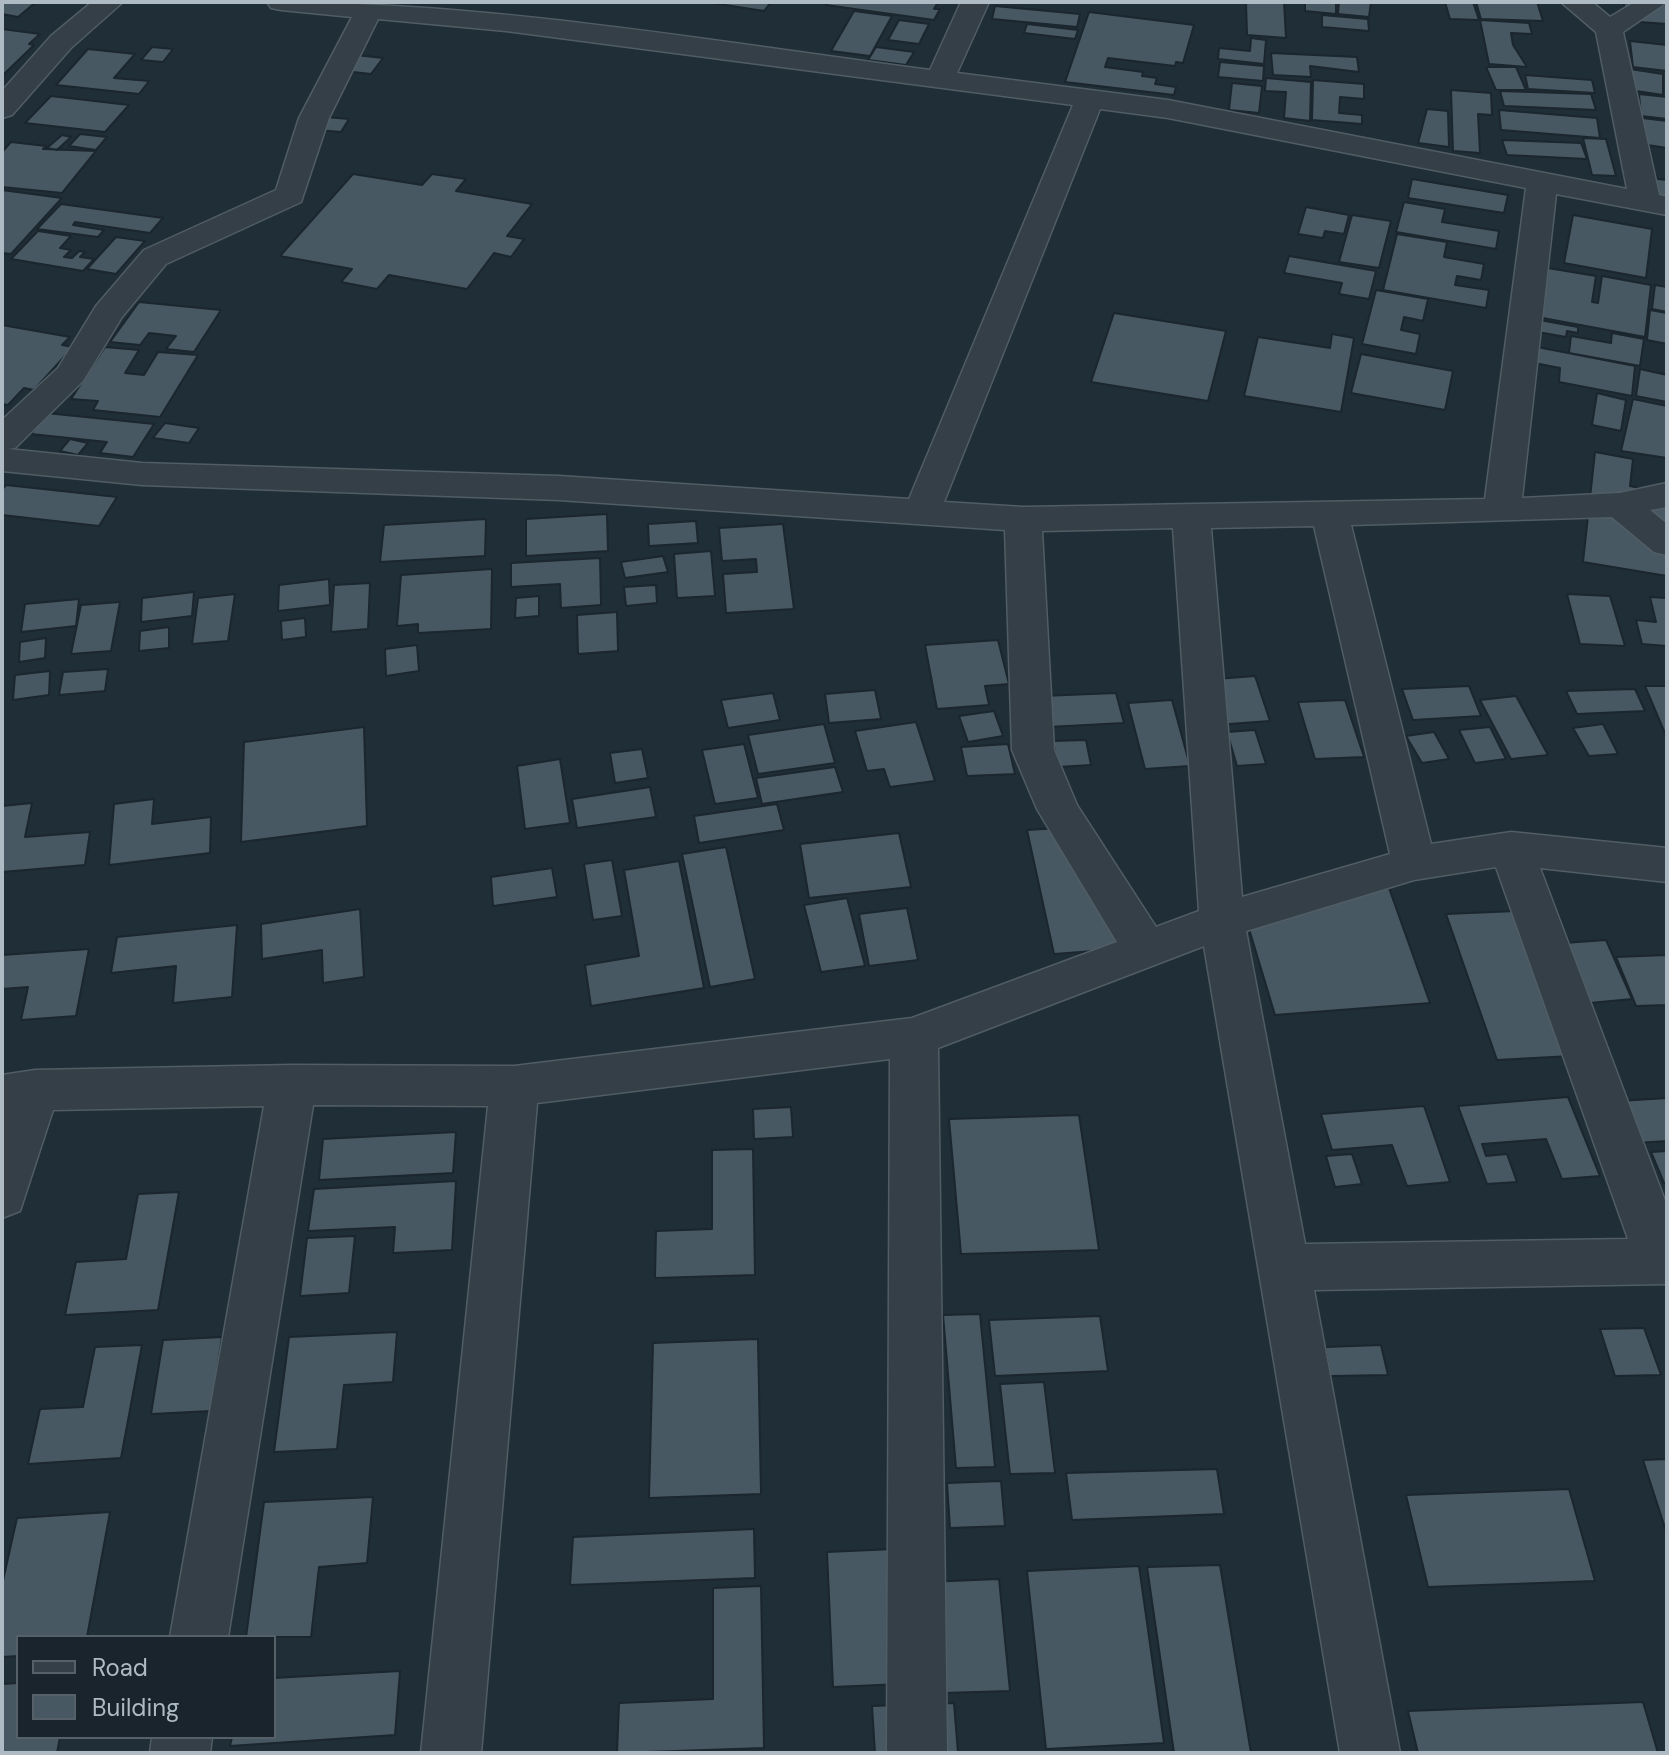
<!DOCTYPE html>
<style>
body{margin:0}
#map{position:relative;width:1669px;height:1755px;overflow:hidden;background:#202e37;font-family:"DM Sans",sans-serif}
canvas{display:block}
.frame{position:absolute;inset:0;border:4px solid #aebac4;pointer-events:none}
.legend{position:absolute;left:16px;top:1635px;width:260px;height:104px;box-sizing:border-box;background:#19242c;border:2px solid #556069;margin:0;padding:10px 14px;list-style:none;font-size:24px;color:#aebac4}
.legend li{display:flex;align-items:center;gap:16px;height:40px}
.legend b{width:40px;border:2px solid #556069}
</style>
<div id="map">
<canvas width="1669" height="1755"></canvas>
<div class="frame"></div>
<ul class="legend">
<li><b style="height:10px;background:#343f47"></b>Road</li>
<li><b style="height:22px;background:#485863"></b>Building</li>
</ul>
</div>
<script>
const ctx = document.querySelector('canvas').getContext('2d');
ctx.lineJoin = 'round';
function fillPath(path, color) { ctx.fillStyle = color; ctx.fill(path, 'evenodd'); }
function strokePath(path, color, width, dash) { ctx.strokeStyle = color; ctx.lineWidth = width; ctx.lineCap = dash ? 'butt' : 'round'; ctx.setLineDash(dash || []); ctx.stroke(path); }
const building = new Path2D(`
 M2,2h34l-18,15 -16,-3z
 M706,2h65l-7,9z
 M828,2h110l-4,7h6l-6,11 -108,-15z
 M1246,2h38l2,36 -39,-3z
 M1305,2h31v12l-31,-3z
 M1339,2h32l-2,15 -31,-3z
 M1445,2h28l6,18 -29,-1z
 M1476,2h61l6,19 -62,-2z
 M1624,3l43,2v19l-41,-3z
 M995,6l85,8 -3,13 -85,-8z
 M854,11l38,5 -22,40 -39,-5z
 M1089,12l105,13 -11,38 -7,-1 -1,4 -67,-8 -3,9 38,5 -1,4 15,2 -2,6 21,3 -2,8 -109,-13z
 M1322,15l46,4 1,12 -47,-4z
 M899,20l30,4 -10,20 -31,-4z
 M1480,20l49,3 3,11 -21,-1 2,12 14,22 -38,-3z
 M1027,24l51,6 -3,9 -51,-6z
 M2,29l38,5 -11,10 5,1 -32,31z
 M1251,38l15,2 -2,24 -46,-5 1,-11 31,3z
 M1630,41l37,4v26l-34,-4z
 M152,47l21,2 -10,13 -22,-2z
 M876,47l38,5 -8,13 -38,-5z
 M88,49l47,5 -21,24 35,3 -10,13 -83,-9z
 M1271,53l86,4 2,15 -49,-6 1,11 -38,-2z
 M356,55l27,3 -12,16 -27,-3z
 M1220,62l44,4 -1,15 -45,-4z
 M1486,67h30l10,23h-30z
 M1630,69l33,5v21l-34,-5z
 M1525,75l67,5 3,13 -67,-4z
 M1266,78l45,4 -1,39 -26,-3 2,-26 -21,-1z
 M1313,80l51,4v15l-24,-2 -1,16 23,2v9l-50,-4z
 M1232,83l30,3 -3,27 -30,-3z
 M1451,90l40,3 1,22 -14,-1 2,39 -27,-2z
 M1500,91l91,3 5,16 -92,-4z
 M1639,94l28,3v22l-26,-3z
 M51,96l78,9 -24,27 -80,-9z
 M1427,109l21,2 1,36 -31,-4z
 M1499,110l98,8 3,20 -99,-8z
 M326,117l23,2 -8,13 -24,-2z
 M1642,118l25,3v27l-26,-4z
 M80,134l27,3 -11,13 -27,-4z
 M62,135l9,2 -14,13 -10,-2z
 M1583,138l23,1 10,37 -24,-1z
 M1502,140l79,3 6,16 -80,-4z
 M11,142l35,4 -3,3 53,2 -34,42 -60,-6v-35z
 M353,174l69,11 10,-11 34,5 -10,12 76,13 -25,32 17,3 -13,18 -17,-4 -27,36 -78,-14 -12,14 -36,-7 11,-13 -72,-13z
 M1650,178l17,2v17l-17,-3z
 M1412,179l96,16 -4,18 -96,-15z
 M2,190l60,8 -51,56 -9,-1z
 M1404,202l41,7 -3,13 57,9 -3,18 -100,-17z
 M61,204l102,14 -13,15 -75,-11 -2,3 31,5 -6,7 -61,-8z
 M1306,207l43,8 -5,19 -19,-3 -2,7 -25,-4z
 M1352,215l39,6 -12,47 -40,-6z
 M1573,215l79,14 -6,49 -82,-15z
 M38,231l33,5 -11,12 11,2 -7,7 8,1 7,-7 6,1 -5,5 14,2 -11,12 -72,-12z
 M1397,234l50,8 -3,15 40,7 -3,16 -24,-4 -2,9 34,5 -3,18 -103,-18z
 M116,237l29,4 -29,33 -29,-5z
 M1289,256l87,15 -7,28 -30,-5 3,-11 -58,-10z
 M1542,267l54,9 -4,26 6,1 4,-27 49,9 -6,52 -113,-21z
 M1655,285l12,2v25l-15,-3z
 M1376,290l52,9 -5,22 -19,-4 -3,13 19,4 -4,20 -54,-10z
 M139,302l82,8 -27,42 -28,-3 10,-13 -27,-3 -9,12 -30,-3z
 M1650,310l17,3v31l-20,-4z
 M1114,313l112,18 -18,70 -117,-19z
 M1534,319l44,8v6l-11,-2 -1,6 -34,-6z
 M2,325l68,12 -8,8 11,2 -39,43 -10,-2 -16,17 -6,-1z
 M1612,333l32,6 -4,27 -71,-13 2,-17 40,7z
 M1332,334l22,4 -13,74 -97,-16 14,-59 72,11z
 M1532,346l103,20 -3,30 -73,-14 1,-14 -31,-6z
 M105,347l34,3 -14,23 19,2 14,-23 40,3 -38,62 -67,-7 5,-9 -27,-2z
 M1361,354l92,17 -8,39 -94,-17z
 M1640,369l27,6v27l-31,-6z
 M1597,393l29,7 -5,31 -29,-6z
 M1633,399l34,7v52l-46,-7z
 M46,413l108,11 -21,33 -33,-4 7,-11 -76,-8z
 M165,423l34,5 -10,15 -36,-5z
 M70,439l18,4 -10,12 -18,-4z
 M1595,452l38,7 -3,27 33,7 4,18v65l-84,-14z
 M6,485l111,12 -18,29 -97,-11v-25z
 M607,514l1,37 -82,5v-37z
 M486,519l-1,37 -105,6 4,-37z
 M696,521l2,22 -49,3 -1,-22z
 M783,524l11,85 -68,4 -3,-39 34,-2 -1,-13 -34,2 -3,-33z
 M711,551l4,45 -38,2 -3,-44z
 M663,556l5,16 -43,6 -4,-16z
 M600,558l1,47 -40,3 -1,-24 -49,3v-24z
 M492,569l-1,60 -73,4v-9l-21,2 4,-51z
 M329,579l1,26 -52,6 1,-26z
 M370,583l-2,46 -37,3 3,-47z
 M656,585l1,18 -31,3 -2,-19z
 M194,592l-2,24 -51,6 1,-24z
 M235,594l-7,47 -36,3 6,-46z
 M1567,594l43,2 15,50 -45,-2z
 M539,596v20l-24,2 1,-20z
 M1650,597l17,1v48l-25,-2 -6,-24 20,2z
 M79,599l-3,27 -55,6 4,-28z
 M120,602l-9,49 -40,3 10,-49z
 M617,612l1,39 -40,3 -1,-39z
 M305,618l1,19 -24,3 -1,-19z
 M169,627v21l-30,3 1,-20z
 M46,638l-1,20 -26,4 1,-20z
 M998,640l11,44 -24,2 4,19 -52,4 -12,-64z
 M417,645l2,26 -33,5 -1,-27z
 M108,669l-3,22 -46,4 4,-23z
 M50,671l-1,24 -36,5 2,-25z
 M1255,676l15,45 -68,5 -13,-45z
 M1469,686l12,30 -68,4 -11,-31z
 M1645,686h22v52z
 M1635,689l10,22 -68,3 -11,-23z
 M875,690l6,29 -52,4 -4,-29z
 M773,693l7,27 -52,8 -7,-28z
 M1116,693l8,30 -76,4 -6,-31z
 M1516,696l32,59 -37,4 -31,-59z
 M1172,700l18,66 -45,3 -17,-66z
 M1345,700l19,57 -49,2 -17,-57z
 M994,711l9,25 -35,6 -9,-26z
 M916,722l19,59 -45,6 -6,-18 -17,2 -12,-40z
 M824,724l11,39 -77,11 -10,-39z
 M1603,724l15,30 -29,2 -16,-28z
 M364,727l3,99 -126,16 3,-100z
 M1490,727l16,32 -31,4 -16,-33z
 M1255,730l11,34 -29,2 -10,-34z
 M1434,732l15,27 -27,4 -16,-27z
 M1086,740l5,25 -33,2 -5,-26z
 M744,744l14,54 -43,6 -13,-54z
 M1008,744l7,30 -48,2 -6,-29z
 M642,749l6,29 -33,5 -5,-30z
 M560,759l10,64 -45,6 -8,-63z
 M835,767l8,25 -81,12 -6,-26z
 M650,787l6,30 -79,11 -5,-29z
 M154,799l-2,25 59,-7 -1,36 -101,12 5,-61z
 M32,803l-7,34 65,-5 -5,33 -83,7v-66z
 M777,804l7,26 -85,13 -5,-27z
 M1091,826l30,123 -67,5 -27,-124z
 M899,833l12,54 -102,11 -9,-54z
 M726,847l29,132 -45,8 -28,-133z
 M612,860l10,56 -29,4 -9,-56z
 M679,861l25,127 -113,18 -6,-41 54,-9 -15,-86z
 M552,868l5,29 -64,9 -2,-29z
 M1389,888l41,115 -155,12 -35,-116z
 M847,898l18,68 -44,6 -17,-67z
 M907,908l11,52 -49,6 -10,-52z
 M360,909l4,68 -41,6 -1,-33 -60,9 -1,-35z
 M1516,911l55,145 -74,4 -51,-146z
 M237,925l-5,72 -59,6 3,-37 -65,7 6,-36z
 M1606,940l26,59 -42,4 -26,-60z
 M89,949l-13,67 -55,4 7,-33 -26,2v-34z
 M1667,955v50l-31,1 -20,-49z
 M1568,1097l32,79 -38,3 -16,-40 -64,5 4,12 21,-2 10,28 -30,2 -29,-78z
 M1667,1098v43l-31,2 -17,-42z
 M1424,1106l26,76 -43,4 -15,-41 -60,5 -11,-36z
 M791,1107l2,30 -39,2 -1,-30z
 M1079,1115l20,135 -138,4 -12,-135z
 M456,1132l-3,41 -134,7 4,-41z
 M753,1149l2,126 -100,3 1,-47 56,-2v-79z
 M1667,1151v32h-3l-13,-31z
 M1352,1154l10,30 -27,3 -9,-31z
 M456,1181l-4,69 -59,3 2,-26 -87,4 6,-42z
 M179,1192l-21,118 -93,5 11,-53 50,-3 12,-65z
 M355,1236l-6,57 -49,3 7,-58z
 M980,1314l15,153 -39,1 -13,-153z
 M1100,1316l8,55 -113,5 -6,-56z
 M1644,1328l17,47 -46,1 -15,-47z
 M397,1332l-4,50 -49,3 -7,64 -63,3 15,-115z
 M222,1337l-11,74 -60,3 12,-74z
 M758,1339l3,155 -112,4 4,-155z
 M142,1345l-21,113 -93,6 12,-55 43,-2 12,-60z
 M1381,1345l7,30 -58,1 -5,-29z
 M1044,1382l11,91 -45,1 -10,-90z
 M1667,1459v75l-24,-74z
 M1217,1469l7,45 -152,6 -6,-47z
 M1001,1481l4,45 -55,2 -3,-45z
 M1569,1489l26,92 -167,6 -22,-92z
 M373,1497l-6,66 -48,4 -8,70h-65l18,-135z
 M110,1512l-23,125h-69v19l-16,1v-72l15,-67z
 M754,1529l1,49 -185,7 3,-48z
 M894,1549l8,135 -69,3 -6,-135z
 M1220,1565l31,188h-77l-27,-186z
 M1139,1566l25,177 -118,6 -19,-178z
 M999,1579l11,112 -100,3 -8,-111z
 M761,1586l3,162 -147,5 2,-50 94,-4v-111z
 M400,1671l-5,64 -165,11 2,-9h42v-59z
 M18,1683v54h42l-3,16h-55v-69z
 M1643,1702l15,51h-240l-10,-42z
 M954,1703l4,50h-83l-3,-47z`);
const minor = new Path2D(`
 M92,2h31l-52,46 -59,67 -10,3v-27l49,-55z
 M267,2c223,0 444,39 663,68l31,-68h28l-32,71 211,27 459,89 -31,-157 -35,-30h31l18,15 25,-15h32l-44,30 36,163 8,2v18l-111,-21 -34,304 98,-5 47,-10v24l-17,3 17,14v31l-13,-3 -42,-35 -261,8 80,319 80,-12 156,16v34l-127,-14 127,338v78l-353,6 86,463h-60l-136,-807 -266,102 9,705h-60l3,-694 -353,44 -56,650h-60l67,-647 -175,-1 -85,532h-58l94,-531 -211,4 -33,101 -18,7v-143l33,-5 257,-5 222,1 398,-48 205,-76 -80,-133 -25,-59 -7,-220 -446,-30 -417,-15 -140,-14v-51l56,-52 38,-62 48,-56 132,-60 23,-72 53,-101 -71,-7 -10,-2zM378,19l128,12 567,74 -164,394 -350,-23 -417,-13 -134,-14 7,-1 68,-67 39,-64 44,-53 135,-62 28,-84zM1100,109l68,9 358,70 -41,311 -462,8 -79,-5zM1314,526l76,328 -148,43 -31,-369zM1173,528l26,383 -43,16 -79,-122 -23,-55 -12,-219zM1496,867l132,372 -323,5 -59,-313 168,-51z
 M152,1737h60l-2,16h-60z`);
fillPath(building, '#485863');
strokePath(building, '#1b262e', 2);
strokePath(minor, '#515d65', 3);
fillPath(minor, '#343f47');
</script>
